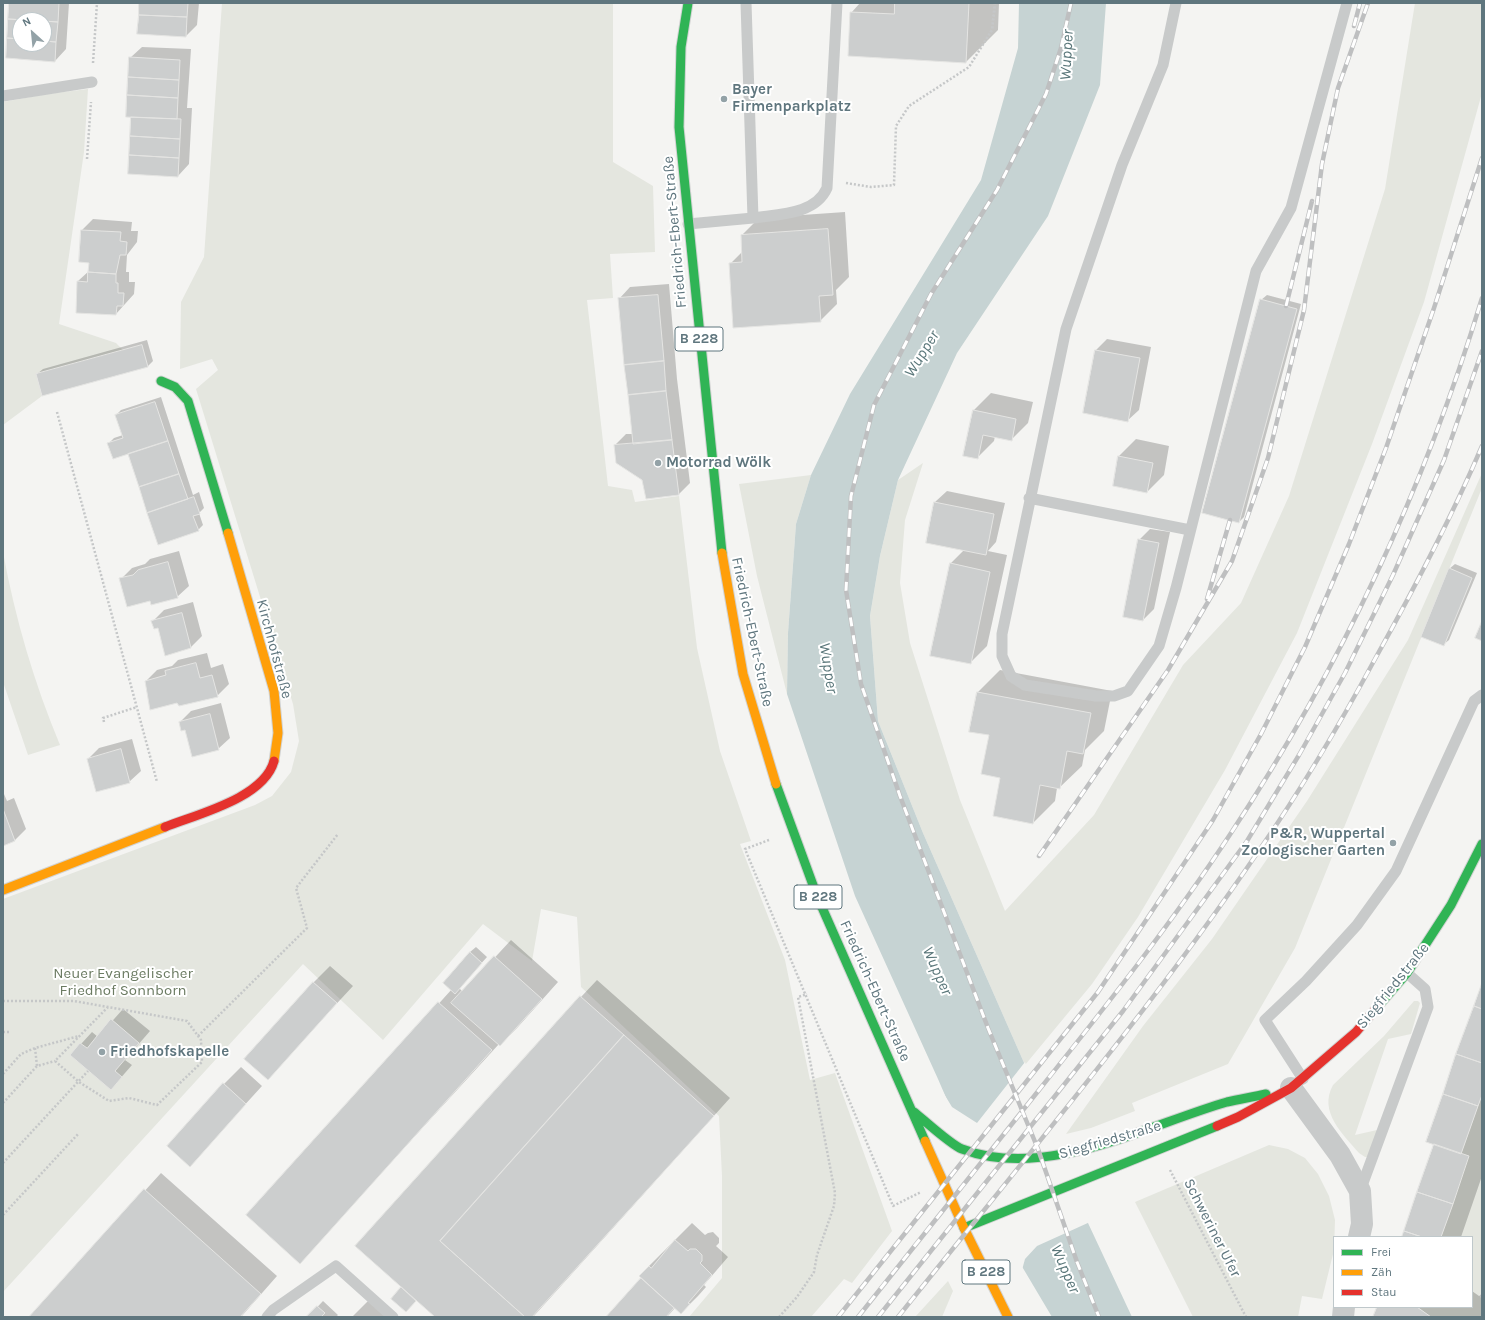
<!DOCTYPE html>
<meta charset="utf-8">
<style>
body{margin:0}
#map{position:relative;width:1485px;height:1320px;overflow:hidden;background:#f4f4f2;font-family:Karla,sans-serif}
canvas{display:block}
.frame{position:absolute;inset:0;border:4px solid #5f767e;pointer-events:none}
.legend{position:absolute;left:1333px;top:1236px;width:140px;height:72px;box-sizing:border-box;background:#fff;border:1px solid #bfc8cb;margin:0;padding:5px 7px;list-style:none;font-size:12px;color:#5f767e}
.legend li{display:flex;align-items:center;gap:8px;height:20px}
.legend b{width:20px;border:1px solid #bfc8cb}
.north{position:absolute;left:12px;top:12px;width:40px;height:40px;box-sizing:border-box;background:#fff;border:1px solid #bfc8cb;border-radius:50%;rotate:333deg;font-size:11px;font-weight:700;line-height:16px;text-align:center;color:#5f767e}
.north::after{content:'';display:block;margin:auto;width:14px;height:18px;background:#93a2a7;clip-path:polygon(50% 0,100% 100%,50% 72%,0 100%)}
</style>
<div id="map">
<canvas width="1485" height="1320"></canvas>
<div class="frame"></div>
<ul class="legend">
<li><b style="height:5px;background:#30b455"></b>Frei</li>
<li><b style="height:5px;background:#ff9f0a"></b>Zäh</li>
<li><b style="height:5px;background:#e5322d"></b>Stau</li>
</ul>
<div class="north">N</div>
</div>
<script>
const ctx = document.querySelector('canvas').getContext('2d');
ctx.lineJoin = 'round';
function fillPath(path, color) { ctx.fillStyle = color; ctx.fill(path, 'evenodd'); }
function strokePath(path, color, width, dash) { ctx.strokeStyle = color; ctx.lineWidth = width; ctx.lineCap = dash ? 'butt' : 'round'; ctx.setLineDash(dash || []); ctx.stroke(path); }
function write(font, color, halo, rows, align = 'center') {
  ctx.font = font + ' Karla,sans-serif'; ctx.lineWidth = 4; ctx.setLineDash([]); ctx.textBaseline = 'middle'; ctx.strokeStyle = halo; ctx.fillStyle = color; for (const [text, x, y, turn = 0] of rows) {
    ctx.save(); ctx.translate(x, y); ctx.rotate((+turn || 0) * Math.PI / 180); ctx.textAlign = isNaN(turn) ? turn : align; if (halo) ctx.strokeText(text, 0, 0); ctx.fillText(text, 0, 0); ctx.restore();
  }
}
const green = new Path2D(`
 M222,3h391v159l40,24 2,66 -45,2 3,44 -26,2 21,186 24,4 3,12 44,-6 18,152 23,103 31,90 -11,3 45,116 25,120 25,-7 57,158 -40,52 -8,-4 -33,38h-122l33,-39v-102l-3,-60 -138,-129 -4,-70 -36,-8 -9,52 -49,-37 -100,116 -80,-76 -300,328v-393l252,-94 17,-9 19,-24 8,-31 -6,-37 -97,-315 22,-19 -6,-11 -32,10 1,-67 23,-45z
 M1415,3h67v90l-58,209 -52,142 -75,189 -72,137 -87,147 -46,67 -67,81 -102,-232 -45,-112 -8,-105 10,-60 18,-76 25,-17 -18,57 -5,63 10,60 50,157 45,111 89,-96 89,-150 58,-62 48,-107 96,-307z
 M88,89l-4,63 -25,172 57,19 7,7 -87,24 6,22 -39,29v-323l44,-8z
 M1482,473v15l-187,460 -67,116 -96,39 3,8 -44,17 -25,6 77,-108 69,-87 95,-138 101,-161z
 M811,475l-15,49 -8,109 -1,61 -30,-118 -18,-92z
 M3,552c12,66 31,131 57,193l-32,10 -25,-73z
 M1414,1001h4l2,2 -9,31 -23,5 -33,96 22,-5 -8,27h-4l-6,-4c-16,-19 -41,-41 -26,-68l51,-49z
 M1482,1095v198l-3,2 3,5v17h-51l-14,-10h55v-70h-31l12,-33 8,-50z
 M1269,1145l19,4 17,9 13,16 11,22 6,24 -1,30 -12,49 -20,-3 -4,21h-105l-58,-115z
 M948,1281l5,10 -11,26h-27z`);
const water = new Path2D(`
 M1019,3h87l-6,82 -52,131 -91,137 -59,127 -18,76 -10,60 8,105 45,112 102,232 63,158 44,94h-80l-41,-69 -73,-169 -83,-183 -68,-202 1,-61 8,-109 15,-49 39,-81 131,-214 37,-132z`);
const pier = new Path2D(`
 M1025,1062l65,160 -53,24 -12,13 -3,11 -13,-21 -71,-165 14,23 25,16z`);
const shadow = new Path2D(`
 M10,3h59l-3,46 -11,12 -48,-4zM20,20h24v24h-24z
 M140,3h59l-2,22 -11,11z
 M860,3h139l-1,27 -32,32 -115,-49z
 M142,47l49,2 -4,59h5l-3,56 -11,12 -46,-60 -2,-58z
 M845,212l4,65 -13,13 1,14 -17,17 -90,-57 13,-13 -1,-16 17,-17z
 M93,219l39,3 -1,9h7l-1,11 -10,13 -1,17h3v10h6l-1,12 -18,20 -38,-33 11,-10 1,-9 -8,-32z
 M669,284l8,95 13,104 -11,11 -36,-14 -28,-35 11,-11h7l-14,-135 11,-12z
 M1267,295l34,9 -57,213 -5,5 22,-222z
 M1107,339l44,8 -12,63 -12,11 -31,-71z
 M147,340l6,21 -6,6 -110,7 6,-5z
 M991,393l42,9 -5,21 -17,17 -16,-4 -1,5 -17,17 -12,-3 9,-45z
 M161,397l32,98 6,-3 5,16 -5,5 4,12 -5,5 -39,14 -30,-91 -20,-10 5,-5 9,-3 -7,-20 5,-5z
 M1136,439l33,7 -5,29 -17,17 -33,-7 5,-29z
 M947,491l58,12 -9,39 -8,9 19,4 -20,91 -17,17 -20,-99 15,-15 -38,-7 8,-40z
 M1150,529l20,3 -16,77 -11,11 -4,-80z
 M179,551l10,35 -12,11 -26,3 -30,-21 11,-11 13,-4 5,-5z
 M1455,564l22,9 -28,67 -6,5 6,-76z
 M193,602l9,34 -11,11 -25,7 -8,-27 -5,-6 11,-11z
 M207,653l4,15 12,-4 6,20 -12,12 -71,-15 11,-11 15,-4 6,-6z
 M1000,670l112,21 -8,40 -19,19 -3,16 -23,22h-2l-2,13 -22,22 -32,-46 -11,-42 -20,-4 8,-39z
 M221,703l9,35 -12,11 -32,-20 -6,-7 11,-11z
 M132,739l9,32 -12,11 -41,-23 11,-11z
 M4,794l3,7 7,-3 12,31 -11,11 -12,5v-50z
 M511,940l47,42 -41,46 -17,17 -1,-1 -199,218 -52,-47 204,-226 -8,-6 26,-31 6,-5 11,10 -28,31 4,4z
 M330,966l23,20 -86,93 46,-96z
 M597,980l133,118 -197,219h-97l-19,-18 -6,7 -19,-7 11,-12 178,-290z
 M1482,984v192l-21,61h-59l33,-94z
 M123,1009l27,22 -25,29 7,5 -21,24 -40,-34 21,-23 6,5z
 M241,1067l21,19 -72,79 34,-81z
 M161,1173l116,103 -36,41h-211z
 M692,1223l13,12 3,-2 5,-1 6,6v5l-3,3 12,11 -24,28 2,2 -8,9 -17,17 -6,-5 -8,9h-60l36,-39 -2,-2 8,-10z
 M1472,1291l7,5 3,-3v24h-108l4,-10h94z
 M369,1300l19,17h-36z
 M323,1301l15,14 -2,2h-28z`);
const building = new Path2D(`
 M9,3h50l-1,19 -50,-3z
 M139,3h49l-1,14 -48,-2z
 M895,3h74l-3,60 -118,-7 2,-44 44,2z
 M139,15l48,2 -1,20 -49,-3z
 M8,19l19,1h-7v19l-13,-1z
 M44,21l14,1 -2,20 -12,-1z
 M7,38l13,1v5h24v-3l12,1 -1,20 -49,-4z
 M129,57l51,3 -1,20 -51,-3z
 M128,77l51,3 -1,18 -51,-3z
 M127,95l51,3 -1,21 -51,-2z
 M131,117l50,2 -1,20 -50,-3z
 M130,136l50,3 -1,19 -50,-3z
 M129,155l50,3 -1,19 -50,-3z
 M828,229l5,66 -14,1 2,26 -88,6 -4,-65 13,-1 -1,-27z
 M81,230l40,2 -1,9 7,1 -1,13h-6l-4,19 -28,-2 1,-9 -10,-1z
 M88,272l28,2v9h2v10h6l-1,13h-6l-1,9 -40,-2 1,-32 10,1z
 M658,295l6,66 -40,4 -6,-67z
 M1260,299l37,10 -58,214 -37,-10z
 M142,345l6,22 -106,29 -6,-22z
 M1095,350l45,8 -12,64 -45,-9z
 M664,361l2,30 -38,4 -4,-30z
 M666,391l6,49 -39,4 -5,-49z
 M155,402l13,39 -55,18 -6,-16 16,-5 -8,-23z
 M973,410l43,9 -4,22 -29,-6 -5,24 -15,-3z
 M672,440l7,55 -33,4 -4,-19 -26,-17 -2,-18z
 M168,441l11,33 -40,13 -11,-33z
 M1118,456l35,7 -6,30 -34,-7z
 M179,474l9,25 -41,14 -8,-26z
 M194,497l6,17 -7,2 6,15 -41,14 -11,-32z
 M934,502l60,12 -8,41 -60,-12z
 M1138,539l21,4 -16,78 -20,-4z
 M168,562l10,36 -27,7 -1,-4 -23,6 -8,-29 14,-3 5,-5z
 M950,563l40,9 -19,92 -41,-8z
 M1449,568l23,10 -28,68 -23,-9z
 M182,613l9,35 -26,8 -7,-28 -4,1 -3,-8z
 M1482,621v20l-7,-3z
 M196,663l4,15 12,-3 6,22 -39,9 -2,-3 -27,7 -5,-29 21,-6 -1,-4z
 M977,692l114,21 -8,41 -16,-3 -7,38 -20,-4 -7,39 -40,-8 7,-38 -19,-4 8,-39 -20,-3z
 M210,714l9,36 -27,7 -7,-27 -4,1 -2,-9z
 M121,749l9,34 -34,9 -9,-33z
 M3,809l12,32 -12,5z
 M470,952l12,11 -27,31 -12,-11z
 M494,956l48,43 -42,47 -49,-43z
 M313,982l24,21 -69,77 -24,-21z
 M1482,983v26l-8,-3z
 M580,996l44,39 -184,206 85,76h-90l-80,-71z
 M438,1002l54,48 -192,214 -54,-49z
 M1474,1006l8,3v54l-26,-9z
 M111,1019l28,24 -24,28 7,6 -11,13 -41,-35 10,-12 7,5z
 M624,1035l90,81 -182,201h-7l-85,-76z
 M1456,1054l26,9v32l-4,11 -35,-12z
 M223,1083l23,21 -56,63 -23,-21z
 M1443,1094l35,12 -17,48 -35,-12z
 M1434,1144l35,12 -16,48 -36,-12z
 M144,1189l117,105 -21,23h-211z
 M1417,1192l36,12 -12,33h-19l-18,-6z
 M1404,1231l18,6h-20z
 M675,1240l13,11 2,-2h6l6,6v6l-2,2 12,12 -24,28 2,1 -9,10 -42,-38 10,-10 2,2z
 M641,1278l33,30 -8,9h-60z
 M401,1287l15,14 -10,11 -15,-13z
 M317,1306l8,7 -4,4h-15z
 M1377,1307h40l14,10h-58z`);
const path = new Path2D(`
 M93,63l4,-60
 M87,159l4,-57
 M846,183l25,4 23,-2 2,-59 13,-20 60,-39 23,-37 3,-27
 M57,412l100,370
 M104,722l-1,-4 34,-11
 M769,840l-24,9 148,357 28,-14
 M3,1001h71l113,20 14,19 1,22 -45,43 -28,-7 -20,3 -30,-19 -24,-21 53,-54
 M3,1032h7
 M198,1036l109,-108 -11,-40 42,-54
 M35,1048l2,18 18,-5
 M3,1074l18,-20 14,-6 44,-12
 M3,1103l34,-37
 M3,1163l85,-92
 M1170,1170l76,147
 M3,1215l76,-82
 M779,1317l18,-20 17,-25 3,-17 17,-49 1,-13 -37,-196 9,-3`);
const lane = new Path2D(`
 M1176,3l-13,62 -41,100 -56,164 -64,305v22l9,20 14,9 71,11h18l14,-5 31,-45 17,-58 80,-317 35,-63 56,-205
 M3,96l89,-14
 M753,218c25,-4 62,-3 74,-30l10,-185
 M688,224l65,-6 -7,-215
 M1029,498l161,32
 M1303,1079l-38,-59 41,-39 51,-56 39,-54 78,-170 8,-6
 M1360,1191l68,-184 -3,-18 -18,-16
 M267,1317l6,-7 63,-44 57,51`);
const street = new Path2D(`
 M1291,1088l49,67 20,36 2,33 -3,13
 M1343,1317l1,-10`);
const fast = new Path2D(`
 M688,3l-7,44 -2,80 43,426
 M161,381l14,6 13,14 40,132
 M776,784l41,112 108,245
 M1380,1004l27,-31 44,-68 31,-61
 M914,1112c10,8 37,33 48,37 84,32 185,-24 265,-47 13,-3 26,-5 39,-8
 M964,1228l253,-102`);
const slow = new Path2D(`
 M228,533l46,158 4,42 -4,28
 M722,553l21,121 33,110
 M3,890l162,-63
 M925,1141l39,87 44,89`);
const jam = new Path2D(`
 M165,827c33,-13 99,-29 109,-66
 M1217,1126l21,-9 53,-29 65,-56 24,-28`);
const rail = new Path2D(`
 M1071,3l-10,45 -15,46 -49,96 -66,104 -57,111 -23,91 -5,94 15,94 39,112 88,232 50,121 39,113 22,55
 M1354,26l6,-23
 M1286,306l26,-105
 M1207,599l23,-79
 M1039,856l129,-186 64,-109 36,-103 36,-148 18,-146 16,-76 30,-85
 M838,1317l260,-325 115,-172 48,-86 44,-87 44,-103 37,-96 48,-140 48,-150
 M858,1317c60,-76 121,-151 181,-227 67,-84 133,-167 192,-257 109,-165 194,-346 251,-535
 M878,1317l245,-306 124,-170 52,-86 46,-82 48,-98 51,-115 38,-109
 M898,1317c123,-154 251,-305 362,-468 42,-61 80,-125 115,-190 39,-70 76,-140 107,-213`);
const markers = [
 [724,99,4,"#93a2a7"],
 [658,463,4,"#93a2a7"],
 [1393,843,4,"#93a2a7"],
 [102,1052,4,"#93a2a7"]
];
const shields = [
 [699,339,48],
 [818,897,48],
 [986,1272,48]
];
const shieldNames = [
 ["B 228",699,339],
 ["B 228",818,897],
 ["B 228",986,1272]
];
const poiNames = [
 ["Bayer",732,90],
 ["Firmenparkplatz",732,107],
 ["Motorrad Wölk",666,463],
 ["P&R, Wuppertal",1385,834,"right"],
 ["Zoologischer Garten",1385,851,"right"],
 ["Friedhofskapelle",110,1052]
];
const streetNames = [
 ["Friedrich-Ebert-Straße",675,232,-95],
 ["Friedrich-Ebert-Straße",752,632,78],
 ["Kirchhofstraße",274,649,75],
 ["Siegfriedstraße",1393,986,-51],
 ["Friedrich-Ebert-Straße",875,991,66],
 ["Siegfriedstraße",1110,1140,-16],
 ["Schweriner Ufer",1212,1228,63]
];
const parkNames = [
 ["Neuer Evangelischer",123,974],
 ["Friedhof Sonnborn",123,991]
];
const waterNames = [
 ["Wupper",1067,55,-87],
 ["Wupper",922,354,-58],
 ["Wupper",828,668,81],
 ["Wupper",937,971,66],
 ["Wupper",1065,1269,67]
];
fillPath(green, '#e4e6df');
fillPath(water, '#c6d3d3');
fillPath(pier, '#f4f4f2');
fillPath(shadow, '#0003');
fillPath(building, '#cccece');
strokePath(building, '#e4e4e2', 1);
strokePath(fast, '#d1d2d2', 11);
strokePath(slow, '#d1d2d2', 11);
strokePath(jam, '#d1d2d2', 11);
strokePath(path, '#c5c7c8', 2.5, [2, 2]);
strokePath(lane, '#c8caca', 11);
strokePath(street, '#c8caca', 22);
strokePath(fast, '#30b455', 9);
strokePath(slow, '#ff9f0a', 9);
strokePath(jam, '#e5322d', 9);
strokePath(rail, '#bebfc0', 4.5);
strokePath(rail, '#fff', 3, [9]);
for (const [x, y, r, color] of markers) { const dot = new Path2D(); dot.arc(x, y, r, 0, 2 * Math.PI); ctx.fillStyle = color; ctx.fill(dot); strokePath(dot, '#fff', 1.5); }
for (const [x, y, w] of shields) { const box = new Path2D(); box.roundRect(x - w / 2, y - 12, w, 24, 3); ctx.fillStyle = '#fff'; ctx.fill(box); strokePath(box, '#5f767e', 1); }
write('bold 14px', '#5f767e', null, shieldNames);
write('bold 15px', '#5f767e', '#fff', poiNames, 'left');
write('15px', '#5f767e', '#fff', streetNames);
write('15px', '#6b7b62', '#fff', parkNames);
write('italic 16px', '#5a777a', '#fff', waterNames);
</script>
